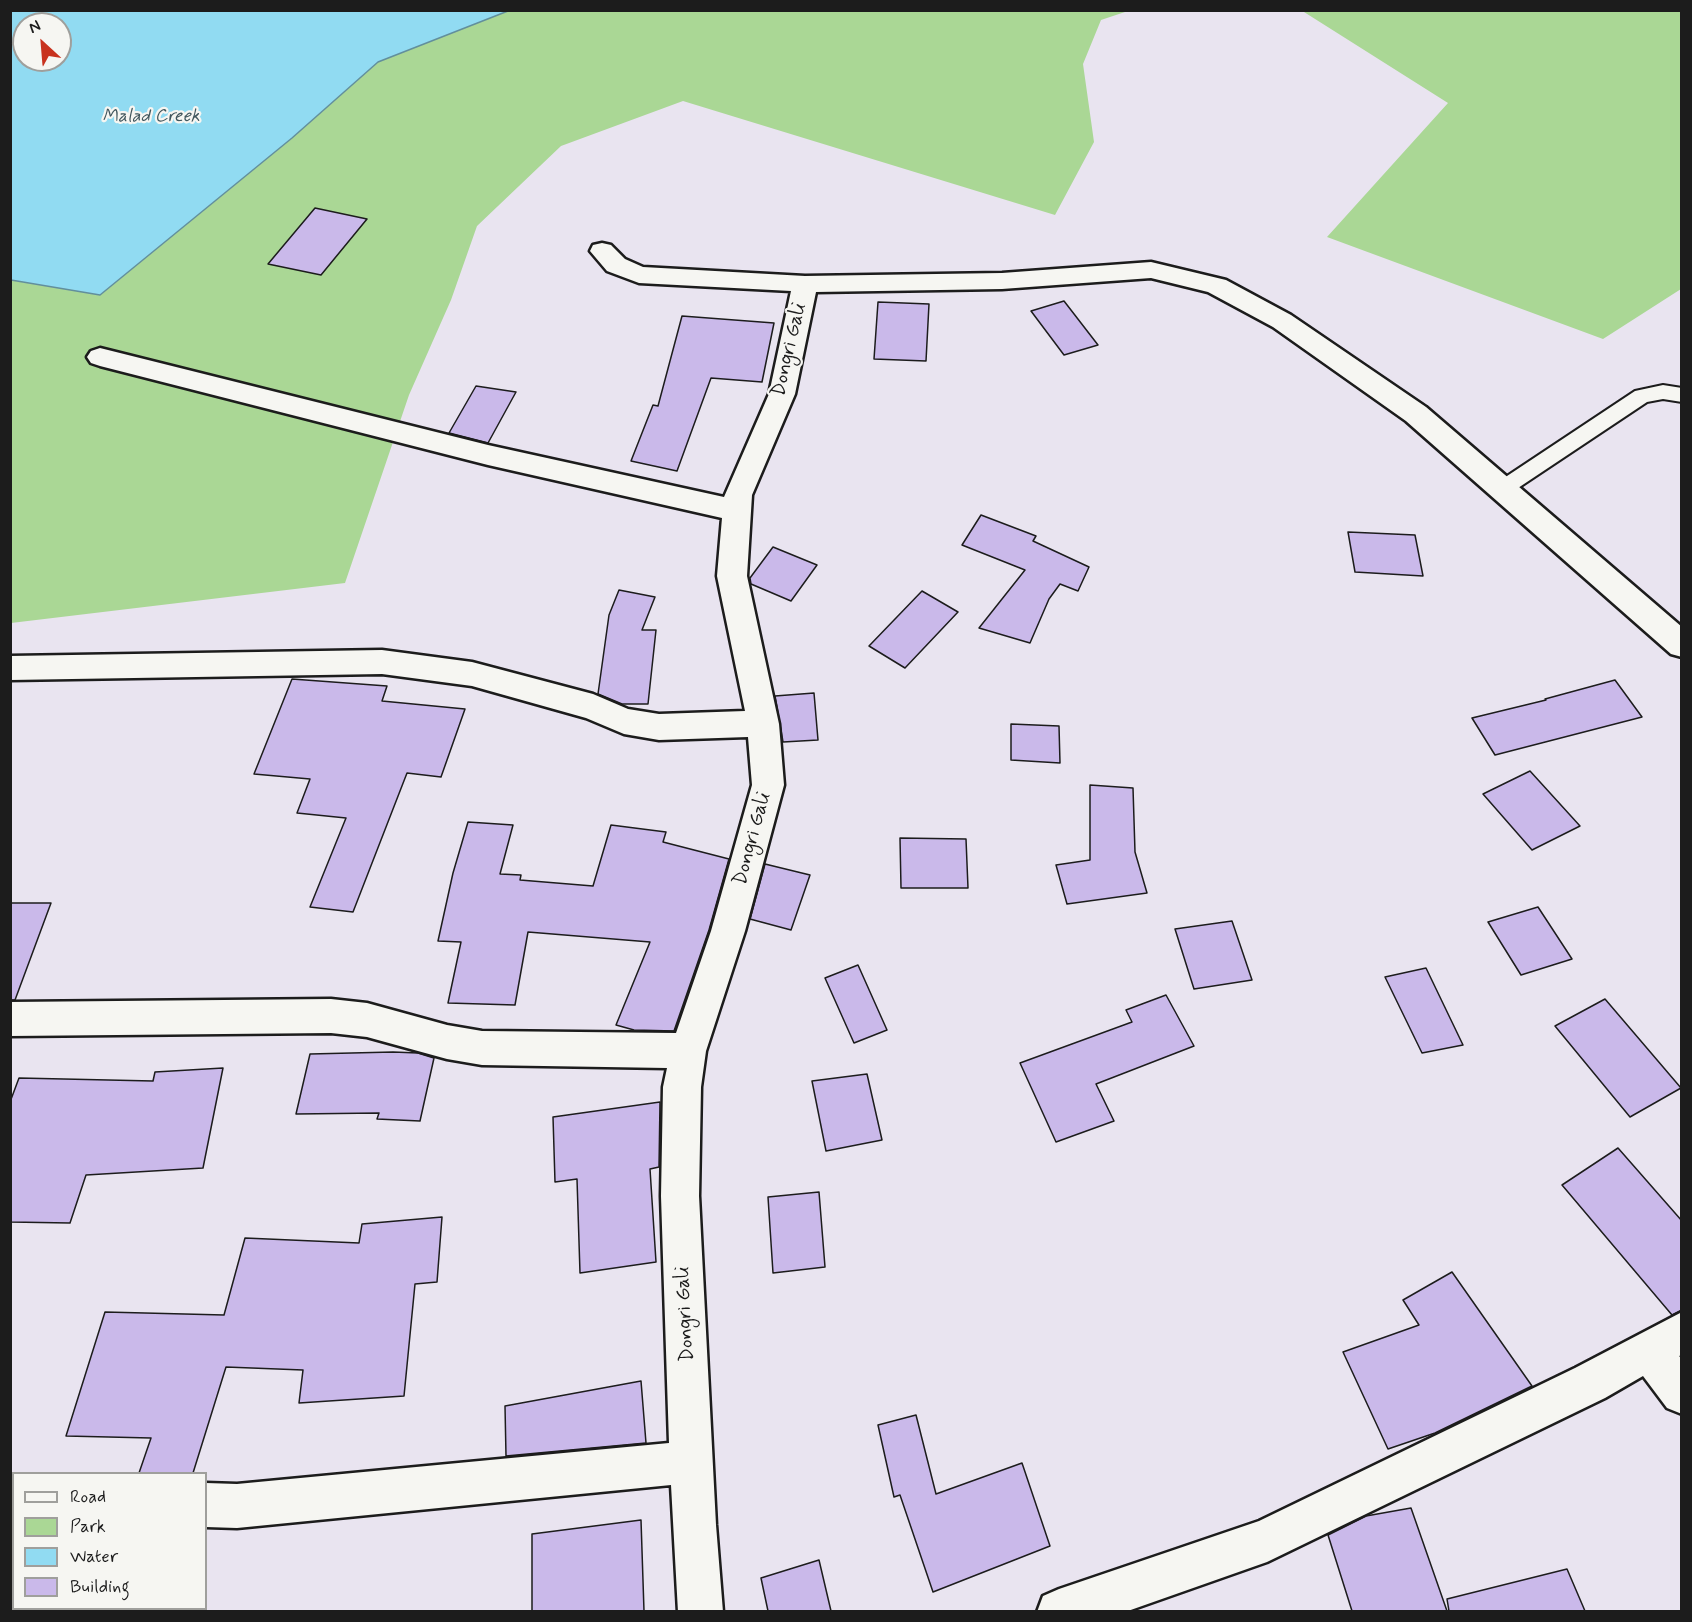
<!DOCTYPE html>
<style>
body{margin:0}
#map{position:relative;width:1692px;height:1622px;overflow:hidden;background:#e9e4f0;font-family:Mynerve,sans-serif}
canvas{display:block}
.frame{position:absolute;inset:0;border:12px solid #1c1c1c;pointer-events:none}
.legend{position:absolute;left:12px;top:1472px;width:195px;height:138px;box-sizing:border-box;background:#f6f6f2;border:2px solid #9f9f9c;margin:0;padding:8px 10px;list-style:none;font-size:18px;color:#1c1c1c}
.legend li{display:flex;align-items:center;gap:12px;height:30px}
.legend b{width:30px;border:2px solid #9f9f9c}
.north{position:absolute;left:12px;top:12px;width:60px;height:60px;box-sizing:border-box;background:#f6f6f2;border:2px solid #9f9f9c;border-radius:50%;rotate:334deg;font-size:16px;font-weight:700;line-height:24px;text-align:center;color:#1c1c1c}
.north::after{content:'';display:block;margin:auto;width:21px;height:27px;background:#c8321e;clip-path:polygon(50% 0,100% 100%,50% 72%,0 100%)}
</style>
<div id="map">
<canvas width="1692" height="1622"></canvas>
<div class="frame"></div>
<ul class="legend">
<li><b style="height:8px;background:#f6f6f2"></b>Road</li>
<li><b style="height:16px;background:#aad795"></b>Park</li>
<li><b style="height:16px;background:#91dbf2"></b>Water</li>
<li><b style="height:16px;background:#cab9ea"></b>Building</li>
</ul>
<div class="north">N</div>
</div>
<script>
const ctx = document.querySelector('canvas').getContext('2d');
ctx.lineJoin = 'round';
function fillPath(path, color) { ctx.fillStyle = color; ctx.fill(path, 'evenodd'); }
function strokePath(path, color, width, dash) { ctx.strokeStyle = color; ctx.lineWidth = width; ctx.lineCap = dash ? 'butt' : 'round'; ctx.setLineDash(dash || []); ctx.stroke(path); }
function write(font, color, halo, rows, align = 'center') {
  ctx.font = font + ' Mynerve,sans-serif'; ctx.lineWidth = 4.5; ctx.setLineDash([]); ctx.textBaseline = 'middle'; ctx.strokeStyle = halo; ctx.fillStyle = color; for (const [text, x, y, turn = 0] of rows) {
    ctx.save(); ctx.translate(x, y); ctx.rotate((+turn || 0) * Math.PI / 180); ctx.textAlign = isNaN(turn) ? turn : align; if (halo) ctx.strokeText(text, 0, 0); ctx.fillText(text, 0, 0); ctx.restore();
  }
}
const green = new Path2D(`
 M508,11h620l-27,9 -18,44 11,78 -39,73 -372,-114 -122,45 -84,80 -26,74 -42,95 -64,188 -334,40 -1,-343 90,15 192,-157 86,-76z
 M1296,11h385v278l-78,50 -276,-102 121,-134 -144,-91z`);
const water = new Path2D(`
 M10,11l1,-1 497,1 -130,51 -86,76 -192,157 -89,-15zM24,24h36v36h-36z`);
const building = new Path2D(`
 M315,208l52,11 -46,56 -53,-11z
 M1064,301l34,44 -34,10 -33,-44z
 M878,302l51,2 -3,57 -52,-2z
 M682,316l92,7 -12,59 -51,-4 -34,93 -46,-10 22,-56 5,1z
 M476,386l40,6 -28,51 -39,-10z
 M981,515l55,21 -3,5 56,26 -11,24 -18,-7 -11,15 -19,44 -51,-15 46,-58 -63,-25z
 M1348,532l67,3 8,41 -68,-4z
 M773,547l44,18 -26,36 -40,-17 -1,-6z
 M619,590l36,7 -13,33h14l-8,74h-26l-24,-10 11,-79z
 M922,591l36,21 -53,56 -36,-22z
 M292,679l95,7 -5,15 83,8 -24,68 -34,-4 -54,139 -43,-5 36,-89 -49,-5 13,-34 -56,-5z
 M1615,680l27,37 -147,38 -23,-37 74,-18 -1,-1z
 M814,693l4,47 -35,2 -8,-46z
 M1011,724l48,2 1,37 -49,-3z
 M1530,771l50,55 -48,24 -49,-56z
 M1090,785l43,3 2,64 12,41 -80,11 -11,-39 34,-5z
 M468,822l45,3 -13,49 21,1 -1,5 73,6 18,-61 55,7 -3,10 66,17 -20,71 -35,101 -40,-1 -18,-5 34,-83 -122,-10 -13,73 -67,-2 13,-61 -23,-1 15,-68z
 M900,838l66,1 2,49h-67z
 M765,864l45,11 -19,55 -41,-11z
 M10,903h41l-36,97h-5z
 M1538,907l34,52 -51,16 -33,-53z
 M1232,921l20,59 -58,9 -19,-60z
 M858,965l29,65 -33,13 -29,-65z
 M1426,968l37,77 -41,8 -37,-76z
 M1166,995l28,51 -98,38 18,37 -58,21 -36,-79 112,-41 -6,-12z
 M1605,999l76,89 -51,29 -75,-91z
 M393,1052l25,1 16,5 -14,63 -43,-2 2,-6 -83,1 14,-60z
 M223,1068l-20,100 -117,7 -16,48 -60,-1v-120l9,-24 134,3 2,-9z
 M867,1074l15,66 -56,11 -14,-70z
 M660,1102l-1,65 -9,2 6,93 -76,11 -3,-94 -22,3 -2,-65z
 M1618,1148l64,73v89l-10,5 -110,-130z
 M819,1192l6,75 -52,6 -5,-76z
 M442,1217l-5,65 -22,2 -11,112 -105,7 4,-33 -77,-3 -33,106h-54l12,-35 -85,-2 39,-124 119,3 21,-77 114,5 3,-19z
 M1452,1272l80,114 -97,47 -47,16 -45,-97 76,-27 -16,-25z
 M641,1381l5,62 -140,13 -1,-50z
 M916,1415l20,79 86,-31 28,83 -117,46 -33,-97 -6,2 -16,-72z
 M1411,1508l36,103h-95l-24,-76 38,-19z
 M641,1520l3,91h-112v-77z
 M819,1560l12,51h-63l-7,-33z
 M1567,1569l18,42h-136l-2,-12z`);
const service = new Path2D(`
 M1663,385l19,3v14l-19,-3 -16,3 -138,92 -7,2 -7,-2 -3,-5 3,-5 140,-93z`);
const minor = new Path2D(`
 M602,243l9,2 14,14 18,8 162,9 197,-3 149,-11 75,18 65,35 135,92 256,220v30l-11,-3 -265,-233 -133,-94 -65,-35 -57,-14 -149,11 -186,3 -21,102 -43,101 -5,81 32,148 5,61 -39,146 -39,120 -5,36 -2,109 17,329 7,87h-45l-7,-127 -434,43 -31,-1v-44l31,1 432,-41 -8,-247 2,-109 4,-19 -185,-3 -35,-6 -80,-22 -36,-4 -321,3v-34l321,-3 36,4 80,22 35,6 194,2 35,-102 41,-146 -4,-48 -89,3 -35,-6 -38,-16 -114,-32 -90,-12 -372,6v-24l372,-6 90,12 121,32 35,15 31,5 86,-3 -28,-135 5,-58 -234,-53 -388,-99 -9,-3 -4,-6 4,-6 9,-3 388,97 236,52 45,-103 22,-103 -152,-8 -32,-12 -17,-20 3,-6z
 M1682,1312v43l-3,1 3,3v55l-15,-6 -24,-32 -38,22 -338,164 -142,50h-88l6,-16 16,-7 200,-68 316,-153z
 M10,1475h4v44h-4z`);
const farWaternames = [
 ["Malad Creek",151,117]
];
const streetNames = [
 ["Dongri Gali",790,350,-77],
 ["Dongri Gali",753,839,-75],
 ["Dongri Gali",686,1314,-93]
];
fillPath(green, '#aad795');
fillPath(water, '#91dbf2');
strokePath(water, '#628f9c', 1.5);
fillPath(building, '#cab9ea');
strokePath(building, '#1c1c1c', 1.5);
strokePath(service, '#1c1c1c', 4);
strokePath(minor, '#1c1c1c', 5);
fillPath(service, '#f6f6f2');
fillPath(minor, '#f6f6f2');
write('italic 18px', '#3f555c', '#f6f6f2', farWaternames);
write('20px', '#1c1c1c', '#f6f6f2', streetNames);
</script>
